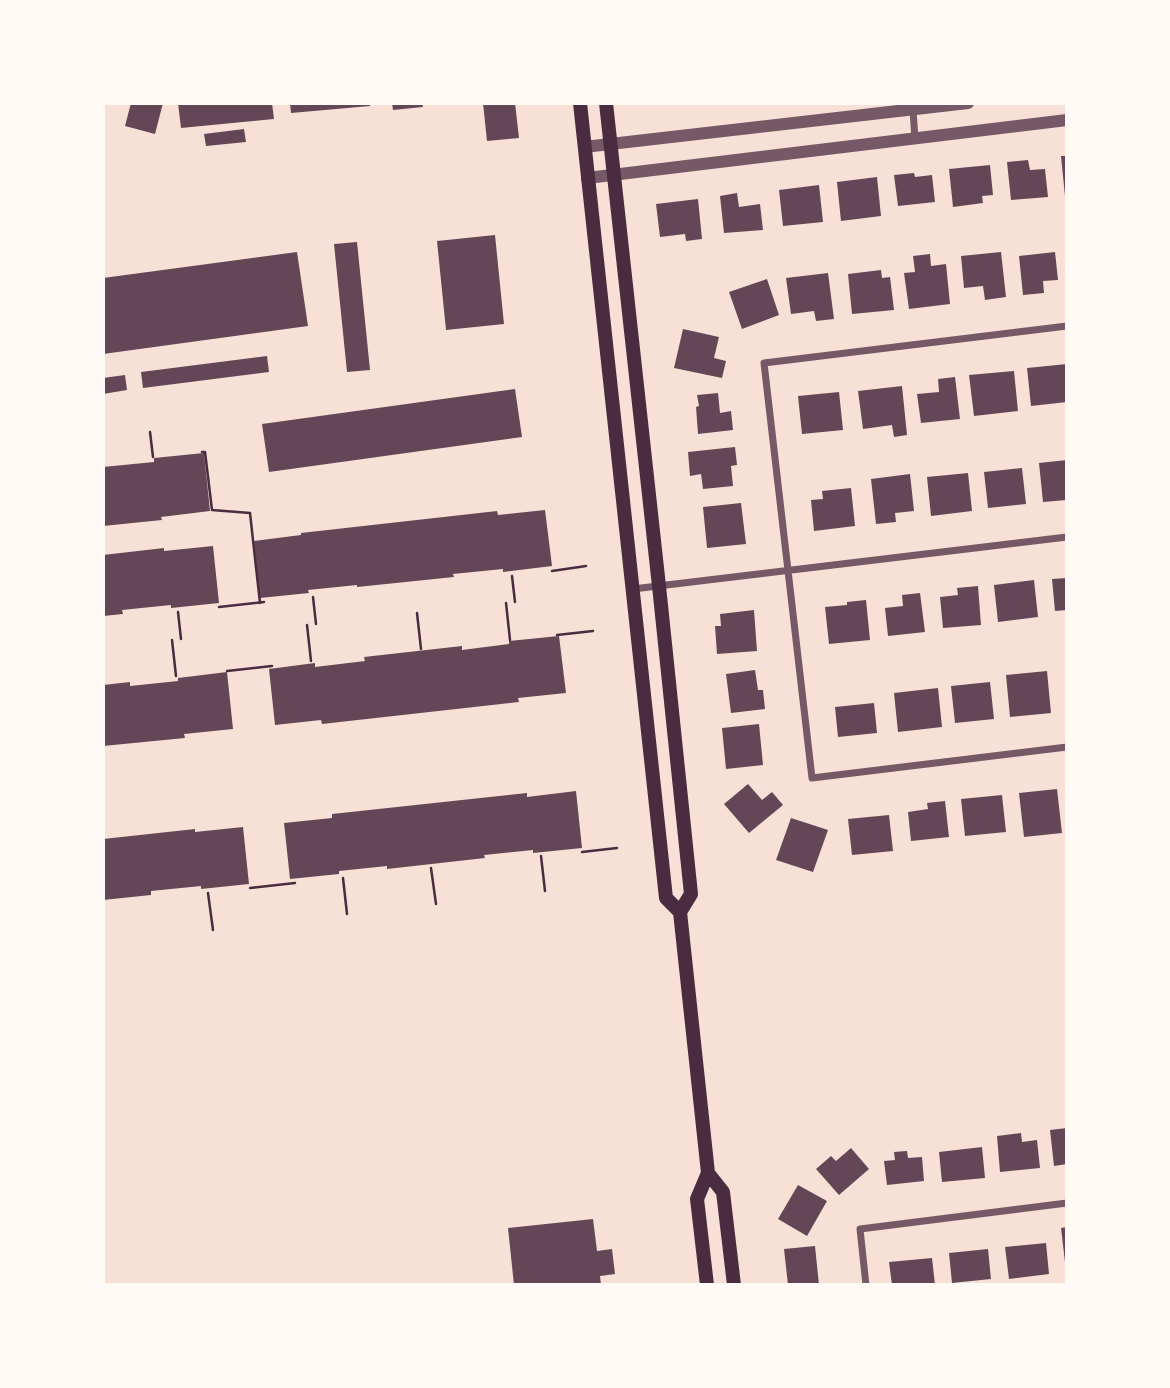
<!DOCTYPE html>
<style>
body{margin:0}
#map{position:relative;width:1170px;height:1388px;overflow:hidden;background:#f7e1d7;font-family:Poppins,sans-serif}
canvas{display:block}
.frame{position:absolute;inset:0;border:105px solid #fffaf5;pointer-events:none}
</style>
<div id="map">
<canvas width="1170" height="1388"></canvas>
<div class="frame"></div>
</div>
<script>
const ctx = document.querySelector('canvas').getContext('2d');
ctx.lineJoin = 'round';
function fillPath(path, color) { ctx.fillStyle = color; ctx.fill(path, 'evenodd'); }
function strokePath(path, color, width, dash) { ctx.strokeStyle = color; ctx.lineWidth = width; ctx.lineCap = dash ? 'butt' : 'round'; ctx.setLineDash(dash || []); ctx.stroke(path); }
const building = new Path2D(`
 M131,103h32l-8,31 -30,-8z
 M178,103h94l2,16 -93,9z
 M290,103h80v3l-79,7z
 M392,103h30l1,4 -30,3z
 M483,103h32l4,35 -32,3z
 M244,129l2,13 -40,4 -2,-12z
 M1061,156h6v39l-2,1z
 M1028,160l2,10 15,-1 3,28 -37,3 -4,-38z
 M990,165l3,30 -11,1 1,7 -30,4 -4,-38z
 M914,173l1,4 17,-2 3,27 -37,4 -4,-31z
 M877,177l4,39 -40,5 -4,-39z
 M819,185l4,37 -40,4 -4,-36z
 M737,193l2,14 21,-3 3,26 -39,3 -4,-37z
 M698,199l4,40 -16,2 -1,-7 -25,3 -4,-33z
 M495,235l9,89 -58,6 -9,-89z
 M357,242l13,128 -23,2 -13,-128z
 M297,252l11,74 -205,28v-76z
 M1001,252l5,45 -21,3 -2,-14 -19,2 -3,-32z
 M1055,252l3,28 -15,1 1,12 -21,2 -4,-39z
 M930,254l1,12 15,-2 4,40 -41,5 -5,-36 11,-1 -2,-16z
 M881,270l1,8 8,-1 4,33 -42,4 -4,-40z
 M828,273l6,46 -18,2 -2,-10 -23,3 -5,-36z
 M767,279l12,36 -37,14 -13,-37z
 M683,329l36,8 -5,21 12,3 -4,17 -48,-10z
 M267,356l2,16 -126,16 -2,-16z
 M1067,364v38l-36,4 -4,-38z
 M1014,371l4,40 -44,5 -5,-41z
 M125,375l2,15 -24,4v-16z
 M955,377l5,42 -39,4 -4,-29 22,-2 -1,-13z
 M902,386l5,49 -13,2 -2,-12 -29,4 -5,-38z
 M515,389l7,48 -253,35 -7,-48z
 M839,392l4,38 -41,4 -4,-38z
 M718,393l2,20 11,-2 2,19 -35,4 -2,-27 3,-1 -2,-11z
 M735,447l2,18 -6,1 2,20 -30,3 -2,-15 -11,2 -2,-24z
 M204,453l6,58 -49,6 1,3 -59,6v-59l51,-5v-4z
 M1067,460v40l-24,2 -4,-39z
 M1022,468l4,36 -38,4 -4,-36z
 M968,473l4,38 -41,5 -4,-39z
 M910,474l4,37 -19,2 1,9 -20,2 -5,-45z
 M851,488l4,38 -41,5 -3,-31 12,-1 -1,-8z
 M741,503l5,41 -39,4 -4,-41z
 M545,510l7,56 -49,6v-3l-50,5 1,3 -97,10v-2l-49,5 1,3 -49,5 -6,-57 47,-6v-2l196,-22 1,4z
 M213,546l6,57 -48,5v-3l-49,5 1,4 -20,2v-61l61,-7v3z
 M1067,578v32l-12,1 -3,-32z
 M1034,580l4,37 -40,5 -4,-37z
 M978,586l3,39 -38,3 -3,-31 18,-2 -1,-7z
 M920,593l5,39 -37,4 -3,-28 18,-2 -1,-11z
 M866,600l4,40 -41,4 -4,-37 22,-2v-3z
 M754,610l3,41 -40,3 -2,-28h6l-1,-12z
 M559,636l7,57 -48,5 1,4 -197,22 -1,-4 -46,5 -6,-56 46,-6v4l50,-6 -1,-4 98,-11v4l47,-6v-3z
 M755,670l3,20h5l2,19 -34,4 -5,-39z
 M1047,671l4,42 -41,4 -4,-42z
 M227,672l6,57 -49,5 1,4 -82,8v-61l27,-3v4l48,-5v-3z
 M990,682l4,37 -39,4 -4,-37z
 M938,688l4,39 -44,5 -4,-39z
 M874,703l3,30 -39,4 -3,-30z
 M759,724l4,41 -37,4 -4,-41z
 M748,784l14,16 10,-8 11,13 -34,28 -25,-29z
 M1057,789l5,44 -38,4 -5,-44z
 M576,791l6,57 -49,5v-3l-49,5 1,3 -98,11v-3l-48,5v3l-49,5 -6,-56 48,-5v-4l195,-21v4z
 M1002,795l4,37 -41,4 -4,-37z
 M945,801l4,36 -38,4 -3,-29 20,-3 -1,-6z
 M889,815l4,36 -41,4 -4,-36z
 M791,818l37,12 -15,42 -37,-12z
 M243,827l6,57 -48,5v-3l-50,5v4l-48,5v-61l92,-10v3z
 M1067,1128v36l-13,2 -4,-36z
 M1021,1133l1,9 15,-2 3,28 -40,4 -3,-36z
 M982,1147l3,31 -43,4 -3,-30z
 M851,1148l18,21 -30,26 -23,-26 15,-13 5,5z
 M907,1151l1,7 14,-1 2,24 -37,4 -3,-24 11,-1 -1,-8z
 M798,1185l29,16 -20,35 -29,-17z
 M593,1219l4,32 15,-2 3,25 -15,2 1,9h-87l-6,-57z
 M1067,1227v35h-2l-4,-34z
 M1046,1243l3,31 -40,5 -4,-32z
 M815,1246l4,39h-31l-4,-36z
 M988,1249l3,30 -39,4 -3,-30z
 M932,1258l3,27h-43l-3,-23z`);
const path = new Path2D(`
 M150,432l3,25
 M202,452h3l7,58 38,3 10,90
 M552,571l34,-5
 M512,576l3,26
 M313,597l3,27
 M506,603l4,37
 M219,607l45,-5
 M178,612l3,27
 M417,613l4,36
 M307,625l4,36
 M557,635l36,-4
 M172,640l4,36
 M227,671l45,-5
 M582,852l35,-4
 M541,856l4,35
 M431,868l5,36
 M343,878l4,36
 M250,888l45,-5
 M208,893l5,37`);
const minor = new Path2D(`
 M910,103l3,7 2,29
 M1067,326l-303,37 48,415 255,-31
 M633,589l434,-52
 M866,1285l-6,-56 207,-26`);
const tertiary = new Path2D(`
 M584,147l384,-44
 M587,178l480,-58`);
const secondary = new Path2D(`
 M580,103l86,795 14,14
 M606,103l53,483 32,308 -11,18 28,261 -11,26 10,86
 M708,1173l15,19 11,93`);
fillPath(building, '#644757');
strokePath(path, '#4a2c40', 2.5);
strokePath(minor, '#755966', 7);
strokePath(tertiary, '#755966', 12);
strokePath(secondary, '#4a2c40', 14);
</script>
